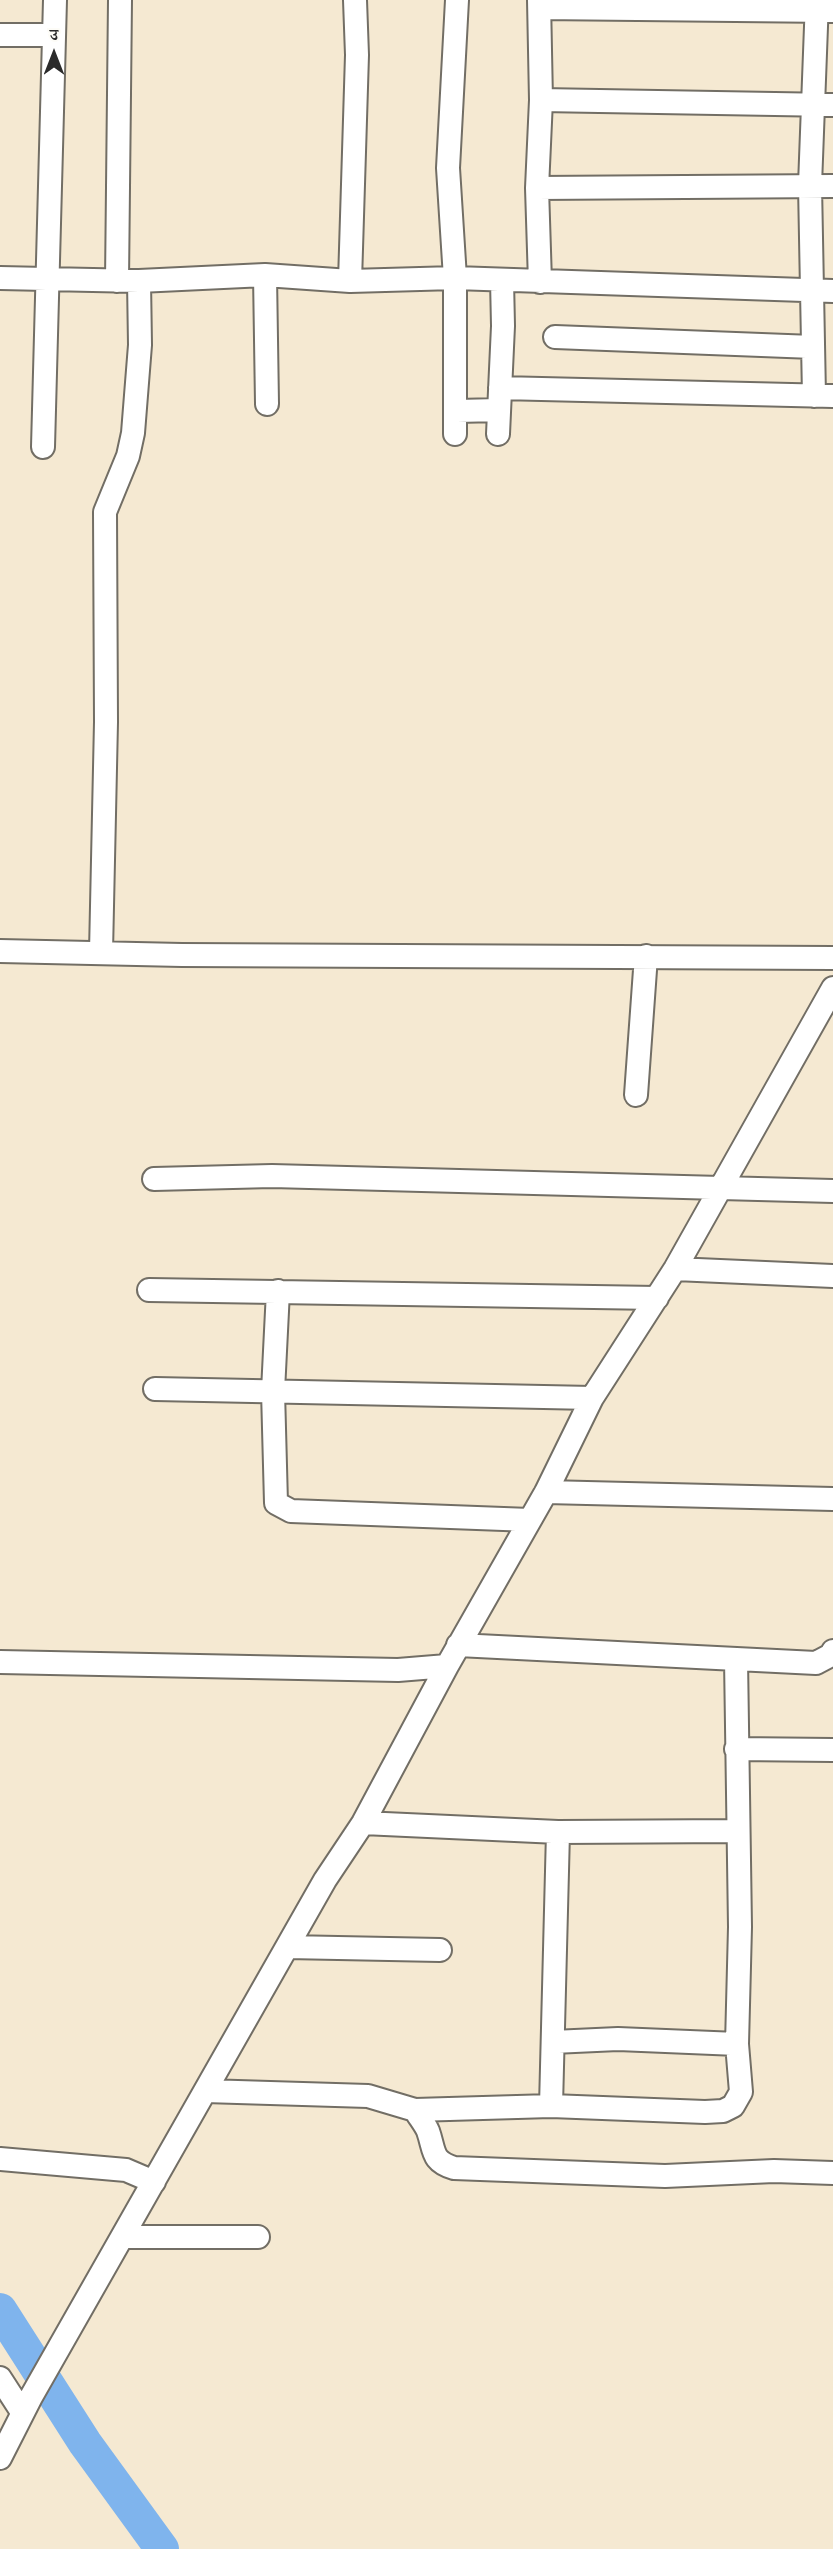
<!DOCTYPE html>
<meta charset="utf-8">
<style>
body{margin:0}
#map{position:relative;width:833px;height:2549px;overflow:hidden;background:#f5e9d2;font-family:"Old Standard TT","Noto Serif Devanagari",serif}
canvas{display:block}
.north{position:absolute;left:24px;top:24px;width:60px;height:60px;-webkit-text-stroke:4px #fdfcf7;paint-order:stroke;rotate:0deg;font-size:16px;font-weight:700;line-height:24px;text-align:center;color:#2b2b2b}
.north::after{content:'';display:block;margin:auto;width:21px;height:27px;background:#2b2b2b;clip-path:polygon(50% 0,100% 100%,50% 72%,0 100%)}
</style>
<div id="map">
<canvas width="833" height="2549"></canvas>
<div class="north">उ</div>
</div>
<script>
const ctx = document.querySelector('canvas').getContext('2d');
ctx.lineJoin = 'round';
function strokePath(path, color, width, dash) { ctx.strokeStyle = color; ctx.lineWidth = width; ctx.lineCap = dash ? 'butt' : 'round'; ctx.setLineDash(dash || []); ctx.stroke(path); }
const river = new Path2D(`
 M0,2310l85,133 77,106`);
const minor = new Path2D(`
 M539,0l2,100 -4,88 3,94
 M540,8l293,3
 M0,35h53
 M541,100l292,5
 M537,188l296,-2
 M265,275l2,129
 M0,278l139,3 126,-6 85,6 105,-3 378,13
 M117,281l3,-281
 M350,281l7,-226 -2,-55
 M555,337l258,10
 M500,388l333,8
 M814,396l-4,-211 7,-185
 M457,411l42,-1
 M455,434v-156l-7,-110 9,-168
 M498,434l5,-108 -1,-46
 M43,447l12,-447
 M0,951l182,4 651,3
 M101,952l5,-230 -1,-210 23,-56 5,-23 7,-88 -1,-64
 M636,1095l10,-139
 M154,1179l118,-3 561,15
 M675,1269l158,7
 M149,1290l508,8
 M278,1291l-5,100 3,112 15,8 239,9
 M155,1389l437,9
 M546,1492l287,7
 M458,1645l358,18 15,-8 2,-4
 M0,1662l398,8 49,-4
 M736,1749l97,1
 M363,1823l195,9 180,-1
 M287,1947l153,3
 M553,2042l65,-3 119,5
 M205,2091l163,5 47,14 136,-4 154,6 18,-1 10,-5 8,-14 -4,-48 3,-117 -4,-268
 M551,2106l7,-274
 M415,2110c4,7 10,14 13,21 7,20 3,30 26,37l211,8 109,-5 59,2
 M0,2159l126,11 28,12
 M123,2237h135
 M0,2378l22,34
 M0,2458l31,-61 294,-517 38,-57 84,-157 99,-174 46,-94 83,-129 158,-281`);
strokePath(river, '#7fb4ed', 34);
strokePath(minor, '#726e65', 26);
strokePath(minor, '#fff', 22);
</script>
